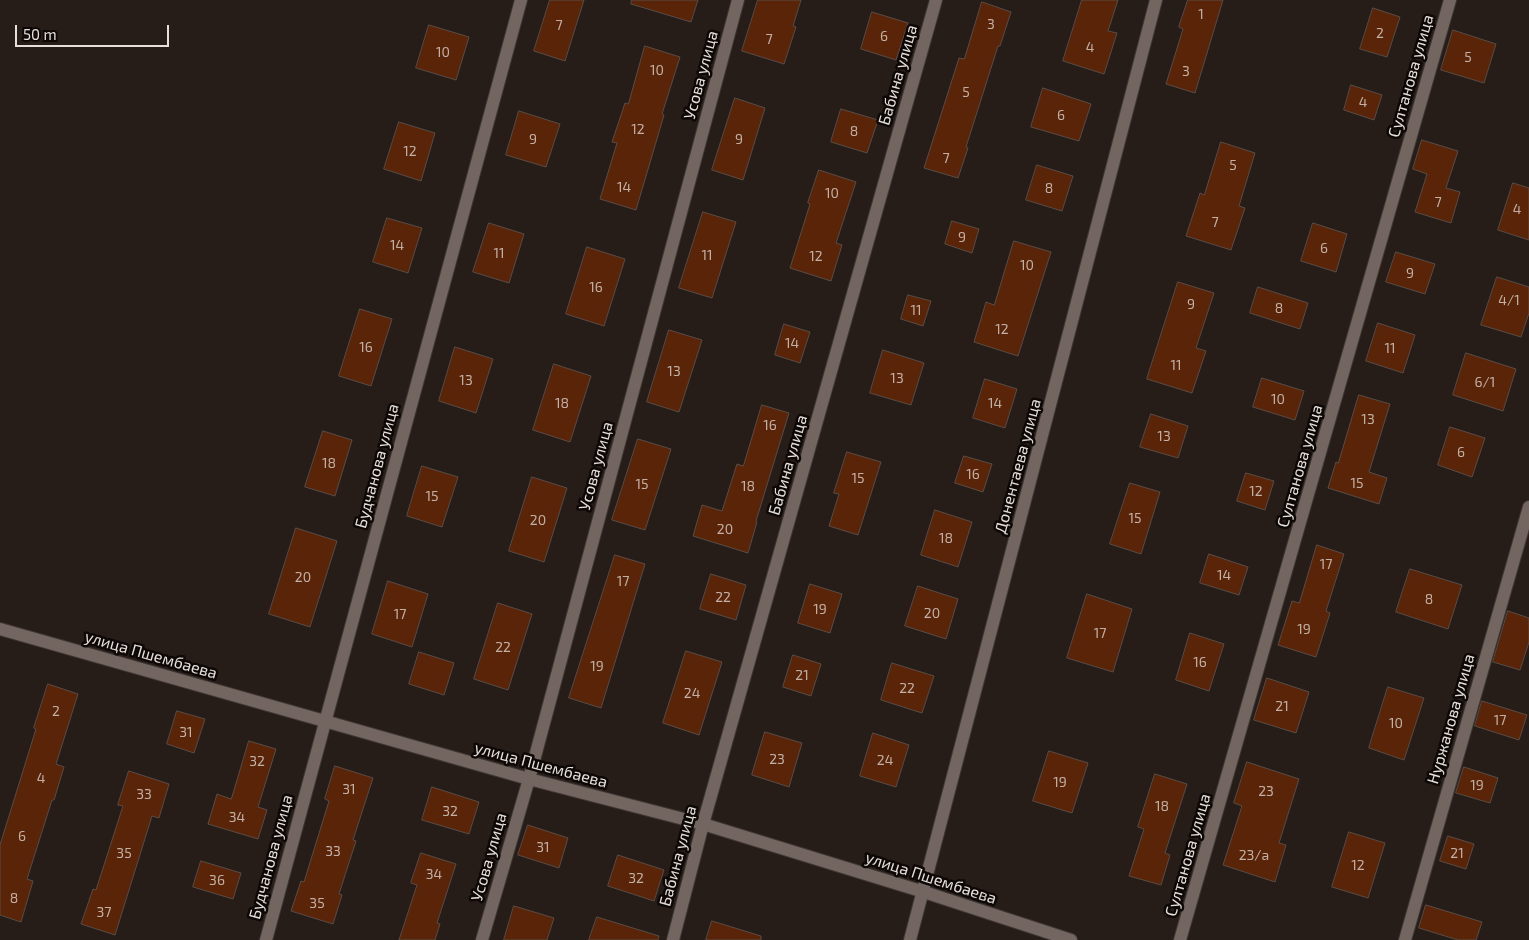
<!DOCTYPE html>
<meta charset="utf-8">
<style>
body{margin:0}
#map{position:relative;width:1529px;height:940px;overflow:hidden;background:#271d18;font-family:"Exo 2",sans-serif}
canvas{display:block}
.scale{position:absolute;left:15px;top:25px;width:154px;height:22px;box-sizing:border-box;border:2px solid #e6dfdb;border-top:0;padding-left:6px;font-size:15px;line-height:18px;white-space:nowrap;color:#e6dfdb;-webkit-text-stroke:4px #0d0806;paint-order:stroke}
</style>
<div id="map">
<canvas width="1529" height="940"></canvas>
<div class="scale">50 m</div>
</div>
<script>
const ctx = document.querySelector('canvas').getContext('2d');
ctx.lineJoin = 'round';
function fillPath(path, color) { ctx.fillStyle = color; ctx.fill(path, 'evenodd'); }
function strokePath(path, color, width, dash) { ctx.strokeStyle = color; ctx.lineWidth = width; ctx.lineCap = dash ? 'butt' : 'round'; ctx.setLineDash(dash || []); ctx.stroke(path); }
function write(font, color, halo, rows, align = 'center') {
  ctx.font = font + ' "Exo 2",sans-serif'; ctx.lineWidth = 5; ctx.setLineDash([]); ctx.textBaseline = 'middle'; ctx.strokeStyle = halo; ctx.fillStyle = color; for (const [text, x, y, turn = 0] of rows) {
    ctx.save(); ctx.translate(x, y); ctx.rotate((+turn || 0) * Math.PI / 180); ctx.textAlign = isNaN(turn) ? turn : align; if (halo) ctx.strokeText(text, 0, 0); ctx.fillText(text, 0, 0); ctx.restore();
  }
}
const building = new Path2D(`
 M550,0h34l-19,61 -31,-10z
 M632,0h66l-7,22 -60,-18z
 M758,0h43l-8,26 3,1 -12,37 -42,-13z
 M1082,0h36l-10,31 9,2 -13,41 -41,-13z
 M1188,0h35l-28,93 -29,-9 17,-55 -4,-2z
 M982,2l29,10 -11,34h-2l-32,101 2,1 -10,30 -34,-10 35,-110 5,1z
 M1373,8l27,9 -13,40 -27,-8z
 M872,12l36,11 -12,37 -35,-11z
 M429,25l40,12 -13,43 -40,-12z
 M1453,30l43,14 -12,39 -43,-13z
 M645,46l35,11 -18,57 2,1 -28,95 -36,-11 17,-56 -5,-1 13,-39 3,1z
 M1351,85l31,10 -8,25 -30,-10z
 M1043,88l48,16 -12,37 -48,-14z
 M735,98l30,10 -22,72 -31,-10z
 M841,109l37,11 -11,33 -36,-11z
 M519,111l41,13 -14,43 -40,-12z
 M399,122l36,11 -14,48 -37,-12z
 M1422,140l36,11 -12,37 14,4 -9,31 -36,-11 12,-38 -14,-5z
 M1221,142l34,11 -16,53 6,2 -14,42 -45,-14 14,-43 4,2z
 M1037,165l36,11 -11,35 -36,-11z
 M819,170l37,12 -20,61 6,2 -11,36 -41,-13 20,-64 -2,-1z
 M1513,183l16,5v52l-31,-10z
 M703,212l33,10 -24,76 -33,-10z
 M387,218l35,10 -14,45 -35,-11z
 M952,221l27,8 -7,24 -27,-9z
 M489,223l35,11 -15,49 -36,-11z
 M1313,223l34,11 -11,38 -35,-11z
 M1014,241l37,11 -33,104 -44,-14 12,-40 8,3z
 M587,247l38,12 -21,67 -38,-12z
 M1396,252l39,12 -10,30 -39,-12z
 M1497,277l32,10v26l-8,24 -40,-12z
 M1178,282l36,11 -18,55 10,3 -14,42 -45,-14z
 M1258,287l50,16 -8,26 -50,-16z
 M908,295l23,6 -8,25 -22,-7z
 M360,309l32,10 -21,67 -32,-10z
 M1378,323l37,12 -12,38 -37,-12z
 M784,324l26,8 -10,31 -25,-8z
 M669,330l33,10 -23,72 -32,-10z
 M455,347l38,12 -17,54 -37,-12z
 M883,350l41,13 -13,42 -41,-12z
 M1466,353l50,16 -13,42 -50,-16z
 M554,364l37,12 -21,66 -37,-12z
 M1262,378l42,13 -9,29 -42,-13z
 M985,379l32,10 -12,39 -32,-10z
 M1359,395l31,9 -21,68 18,6 -8,26 -51,-16 8,-26 2,1z
 M762,405l27,8 -33,108 1,1 -9,31 -55,-17 9,-31 20,6 15,-47 6,2z
 M1151,414l37,12 -10,32 -38,-11z
 M1450,427l35,11 -13,39 -34,-12z
 M323,431l29,9 -17,56 -30,-9z
 M638,439l33,10 -26,81 -33,-10z
 M847,452l34,10 -23,73 -29,-9 10,-32 -5,-1z
 M964,456l28,8 -9,28 -28,-9z
 M422,466l36,11 -16,50 -35,-11z
 M1246,473l28,8 -9,29 -28,-9z
 M532,477l35,11 -23,74 -35,-11z
 M1130,483l30,9 -19,62 -31,-10z
 M935,510l37,12 -14,45 -37,-12z
 M296,528l41,13 -27,86 -41,-13z
 M1317,545l27,9 -18,57 4,2 -14,44 -38,-12 14,-44 7,2z
 M1209,554l39,13 -9,28 -39,-12z
 M615,555l30,9 -44,144 -32,-10z
 M1410,569l52,16 -14,44 -52,-17z
 M711,574l35,11 -10,35 -36,-11z
 M388,581l40,13 -16,53 -40,-13z
 M810,584l32,10 -12,39 -32,-10z
 M918,586l40,13 -12,40 -41,-13z
 M1087,594l45,15 -19,63 -46,-14z
 M498,603l34,11 -24,76 -34,-11z
 M1508,611l21,7v24l-9,28 -27,-8z
 M1190,633l34,11 -15,47 -33,-11z
 M686,651l36,11 -23,73 -36,-12z
 M419,652l35,11 -10,32 -35,-11z
 M793,655l28,9 -10,32 -28,-9z
 M892,663l42,13 -12,37 -41,-13z
 M1267,678l42,14 -13,41 -42,-13z
 M48,684l30,10 -22,70 8,3 -10,33h-2l-25,79 6,2 -12,41 -21,-7v-70l36,-116 -2,-1z
 M1388,687l36,11 -20,62 -35,-12z
 M1482,701l45,14 -8,25 -44,-14z
 M177,711l28,8 -11,34 -27,-9z
 M765,732l37,11 -13,44 -37,-12z
 M873,733l36,12 -13,42 -36,-11z
 M249,741l27,8 -18,58 9,3 -9,29 -50,-15 9,-30 14,5z
 M1049,751l39,12 -16,50 -39,-12z
 M1247,762l52,17 -20,64 7,2 -11,37 -52,-17 19,-59 -8,-3z
 M335,766l38,12 -20,62 3,1 -17,53 3,1 -9,29 -42,-13 10,-30 3,1 25,-81 -4,-2z
 M1464,767l34,11 -8,25 -34,-10z
 M129,771l40,13 -10,34 -7,-2 -37,119 -34,-11 12,-35 3,1 27,-84 -5,-1z
 M1155,774l32,10 -22,69 5,2 -9,30 -32,-9 15,-47 -6,-2z
 M432,787l47,15 -10,32 -47,-14z
 M528,825l40,13 -9,30 -41,-13z
 M1349,832l36,11 -17,55 -36,-11z
 M1448,836l26,8 -8,25 -26,-8z
 M421,853l35,11 -19,59 3,1 -5,16h-36l18,-55 -6,-2z
 M618,855l46,15 -10,31 -46,-15z
 M201,861l40,12 -8,26 -40,-12z
 M1426,905l56,17 -6,18h-18l-39,-12z
 M514,906l40,12 -7,22h-43z
 M597,917l62,19 -1,4h-69z
 M712,921l49,15v4h-55z`);
const street = new Path2D(`
 M0,629l529,150 174,45 221,68 147,48
 M266,940l255,-940
 M482,940l47,-161 209,-779
 M673,940l30,-116 233,-824
 M910,940l246,-940
 M1180,940l270,-940
 M1405,940l124,-433`);
const numberNames = [
 ["1",1201,14],
 ["3",991,24],
 ["7",559,25],
 ["2",1380,33],
 ["6",884,36],
 ["7",769,39],
 ["4",1090,47],
 ["10",443,52],
 ["5",1468,57],
 ["10",657,70],
 ["3",1186,71],
 ["5",966,92],
 ["4",1363,102],
 ["6",1061,115],
 ["12",638,129],
 ["8",854,131],
 ["9",533,139],
 ["9",739,139],
 ["12",410,151],
 ["7",946,158],
 ["5",1233,165],
 ["14",624,187],
 ["8",1049,188],
 ["10",832,193],
 ["7",1438,202],
 ["4",1517,209],
 ["7",1215,222],
 ["9",962,237],
 ["14",397,245],
 ["6",1324,248],
 ["11",499,253],
 ["11",707,255],
 ["12",816,256],
 ["10",1027,265],
 ["9",1410,273],
 ["16",596,287],
 ["4/1",1509,300],
 ["9",1191,304],
 ["8",1279,308],
 ["11",916,310],
 ["12",1002,329],
 ["14",792,343],
 ["16",366,347],
 ["11",1390,348],
 ["11",1176,365],
 ["13",674,371],
 ["13",897,378],
 ["13",466,380],
 ["6/1",1485,382],
 ["10",1278,399],
 ["18",562,403],
 ["14",995,403],
 ["13",1368,419],
 ["16",770,425],
 ["13",1164,436],
 ["6",1461,452],
 ["18",329,463],
 ["16",973,474],
 ["15",858,478],
 ["15",1357,483],
 ["15",642,484],
 ["18",748,486],
 ["12",1256,491],
 ["15",432,496],
 ["15",1135,518],
 ["20",538,520],
 ["20",725,529],
 ["18",946,538],
 ["17",1326,564],
 ["14",1224,575],
 ["20",303,577],
 ["17",623,581],
 ["22",723,597],
 ["8",1429,599],
 ["19",820,609],
 ["20",932,613],
 ["17",400,614],
 ["19",1304,629],
 ["17",1100,633],
 ["22",503,647],
 ["16",1200,662],
 ["19",597,666],
 ["21",802,675],
 ["22",907,688],
 ["24",692,693],
 ["21",1282,706],
 ["2",56,711],
 ["17",1500,720],
 ["10",1396,723],
 ["31",186,732],
 ["23",777,759],
 ["24",885,760],
 ["32",257,761],
 ["4",41,778],
 ["19",1060,782],
 ["19",1477,785],
 ["31",349,789],
 ["23",1266,791],
 ["33",144,794],
 ["18",1162,806],
 ["32",450,811],
 ["34",237,817],
 ["6",22,836],
 ["31",543,847],
 ["33",333,851],
 ["35",124,853],
 ["21",1457,853],
 ["23/а",1254,855],
 ["12",1358,865],
 ["34",434,874],
 ["32",636,878],
 ["36",217,880],
 ["8",14,898],
 ["35",317,903],
 ["37",104,912]
];
const streetNames = [
 ["Усова улица",701,75,-75],
 ["Бабина улица",898,75,-74],
 ["Султанова улица",1411,76,-74],
 ["Бабина улица",788,465,-74],
 ["Будчанова улица",377,466,-75],
 ["Усова улица",596,466,-75],
 ["Донентаева улица",1018,466,-75],
 ["Султанова улица",1300,466,-74],
 ["улица Пшембаева",151,655,16],
 ["Нуржанова улица",1451,719,-74],
 ["улица Пшембаева",541,765,15],
 ["Султанова улица",1188,855,-74],
 ["Бабина улица",678,856,-75],
 ["Будчанова улица",271,857,-75],
 ["Усова улица",489,857,-74],
 ["улица Пшембаева",931,878,18]
];
fillPath(building, '#592407');
strokePath(building, '#594c47', 1);
strokePath(street, '#3f3733', 14);
strokePath(street, '#736660', 12);
write('14px', '#c3b0a6', null, numberNames);
write('16px', '#e6dfdb', '#0d0806', streetNames);
</script>
